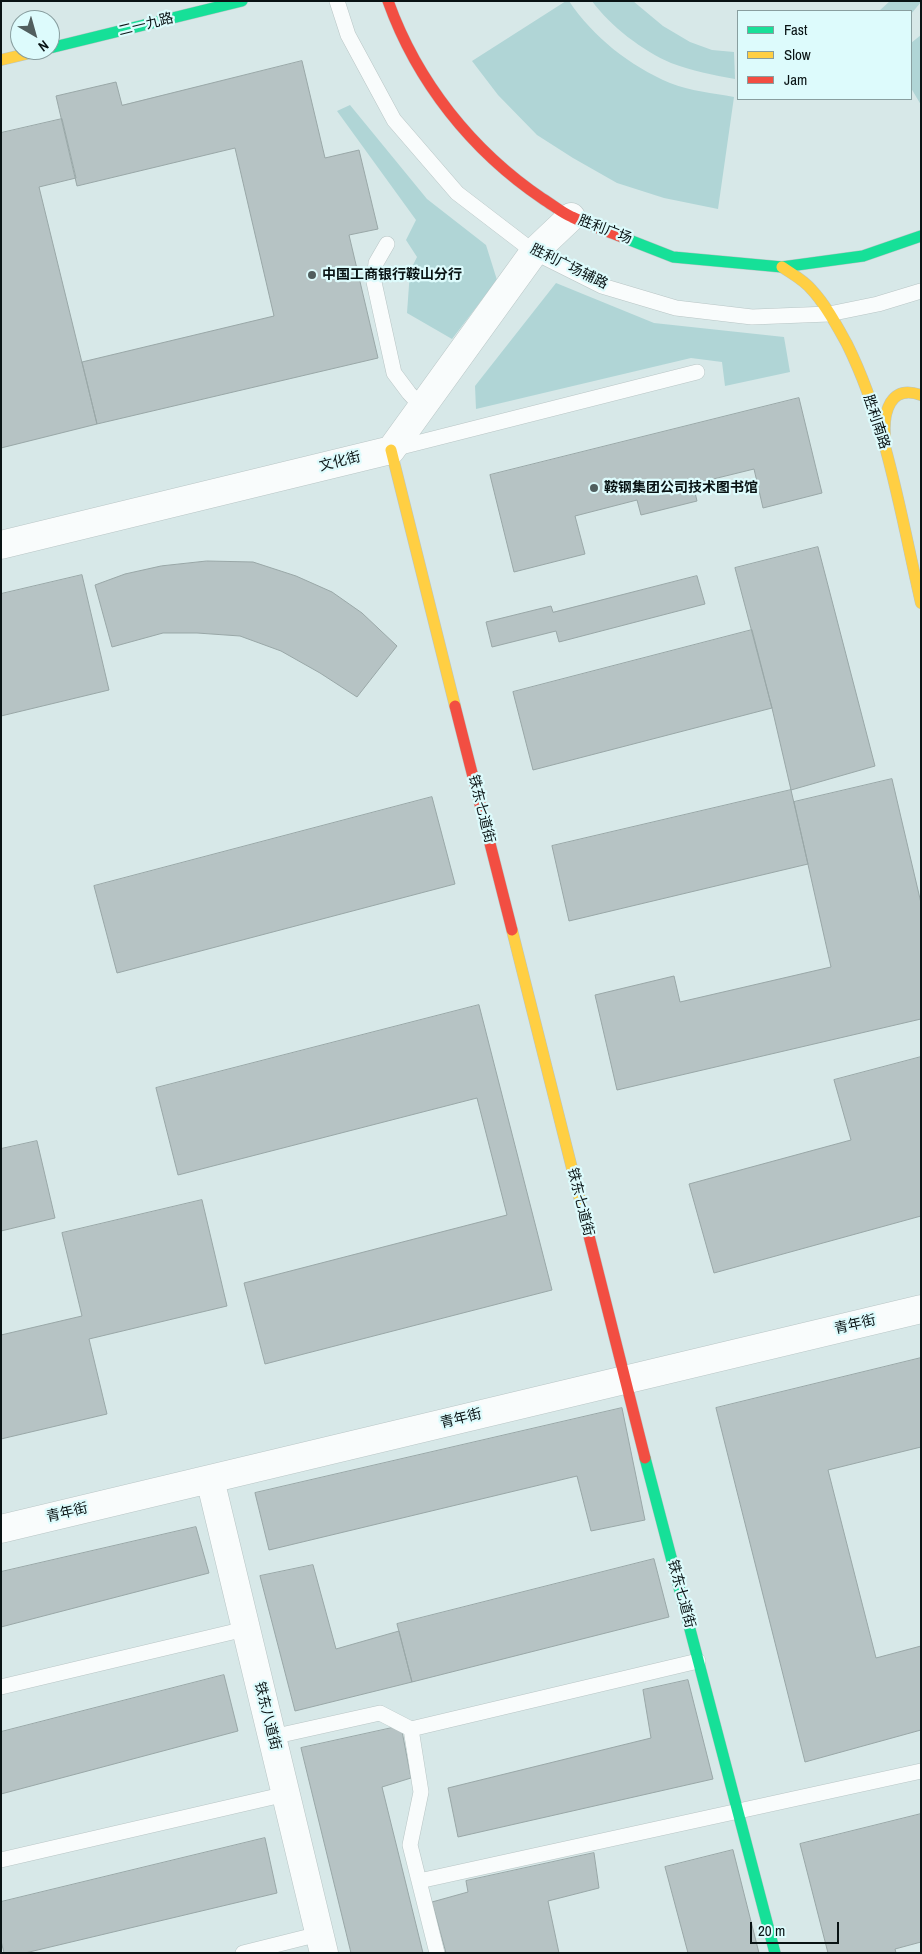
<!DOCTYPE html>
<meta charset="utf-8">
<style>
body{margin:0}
#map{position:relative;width:922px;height:1954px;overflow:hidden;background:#d7e8e8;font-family:"Archivo Narrow",sans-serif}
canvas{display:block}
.frame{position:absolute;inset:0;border:2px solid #091314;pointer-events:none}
.legend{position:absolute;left:737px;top:10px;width:175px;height:90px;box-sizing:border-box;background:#ddfbfc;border:1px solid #889e9f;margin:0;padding:6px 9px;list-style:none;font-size:15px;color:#091314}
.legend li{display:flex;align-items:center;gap:10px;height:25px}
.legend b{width:25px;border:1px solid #889e9f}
.north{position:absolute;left:10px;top:10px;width:50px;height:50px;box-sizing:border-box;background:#ddfbfc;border:1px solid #889e9f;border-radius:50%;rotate:142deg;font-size:14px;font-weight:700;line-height:20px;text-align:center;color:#091314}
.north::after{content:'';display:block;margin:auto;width:18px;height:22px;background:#515e5e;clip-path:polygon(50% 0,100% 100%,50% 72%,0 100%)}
.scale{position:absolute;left:750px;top:1922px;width:89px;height:22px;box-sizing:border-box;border:2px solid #091314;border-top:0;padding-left:6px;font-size:15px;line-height:18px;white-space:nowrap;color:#091314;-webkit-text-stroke:4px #ddfbfc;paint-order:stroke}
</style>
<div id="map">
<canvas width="922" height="1954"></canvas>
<div class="frame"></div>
<ul class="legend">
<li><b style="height:6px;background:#16e098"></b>Fast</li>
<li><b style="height:6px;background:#ffcf43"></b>Slow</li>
<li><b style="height:6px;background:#f24e42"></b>Jam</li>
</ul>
<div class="north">N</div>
<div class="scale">20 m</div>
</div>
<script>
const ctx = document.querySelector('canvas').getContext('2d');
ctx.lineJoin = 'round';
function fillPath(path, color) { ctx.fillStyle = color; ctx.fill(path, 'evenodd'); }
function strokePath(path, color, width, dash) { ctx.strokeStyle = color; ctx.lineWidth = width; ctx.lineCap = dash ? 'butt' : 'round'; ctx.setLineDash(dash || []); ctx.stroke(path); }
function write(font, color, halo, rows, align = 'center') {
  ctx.font = font + ' "Archivo Narrow","Noto Sans SC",sans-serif'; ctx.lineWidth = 4.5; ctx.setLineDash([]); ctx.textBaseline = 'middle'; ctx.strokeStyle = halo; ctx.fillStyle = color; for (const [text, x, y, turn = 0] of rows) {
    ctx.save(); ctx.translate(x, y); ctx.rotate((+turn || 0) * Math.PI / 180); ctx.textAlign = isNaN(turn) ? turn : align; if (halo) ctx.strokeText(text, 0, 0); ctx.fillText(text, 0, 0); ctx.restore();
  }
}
const green = new Path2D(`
 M566,1h3c24,36 61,65 101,82 20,8 43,10 64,14l-16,112 -54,-11 -47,-15 -44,-25 -36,-23 -39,-40 -26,-34z
 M592,1h41l30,25 27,16 22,8 22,2 1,27c-22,-4 -43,-8 -64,-16 -28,-12 -61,-37 -79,-62z
 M890,1h31v1l-10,12v-3h-32z
 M921,35v70l-10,-17v-45z
 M350,105l77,94 59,46 11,35 -45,59 -45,-26 3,-42 7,-14 -11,-17 10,-20 -79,-109z
 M556,283l98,40 130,14 6,35 -65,14 -3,-24 -31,-4 -215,51 -1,-23z`);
const building = new Path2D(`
 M302,61l23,97 34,-8 19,79 -29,6 29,123 -281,66 -15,-62 192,-46 -39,-168 -158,38 -21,-90 60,-14 6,23z
 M62,119l14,59 -37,9 58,237 -96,24v-315z
 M799,398l23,95 -59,15 -9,-39 -61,15 4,17 -56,14 -4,-15 -62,16 10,38 -71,18 -24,-97z
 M818,547l57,219 -84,24 -19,-82 -37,-140z
 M207,561l46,1 43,14 36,16 30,21 35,33 -40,51 -37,-24 -39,-22 -41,-15 -43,-3h-34l-51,14 -17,-62 30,-11 36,-8z
 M82,575l27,115 -108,26v-122z
 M697,576l8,28 -146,38 -3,-11 -64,16 -6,-25 65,-16 2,6z
 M752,630l20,78 -239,62 -20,-78z
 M892,779l29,124v116l-304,71 -22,-95 79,-19 6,26 151,-35 -37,-165z
 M791,790l17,74 -239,57 -17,-75z
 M432,797l23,87 -338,89 -23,-87z
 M479,1005l73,285 -287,74 -21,-81 263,-68 -30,-117 -299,77 -22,-87z
 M921,1057v159l-207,57 -25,-89 162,-44 -17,-60z
 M37,1141l18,77 -54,13v-82z
 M202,1200l25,106 -138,33 18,75 -106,25v-104l81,-19 -20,-83z
 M921,1358v89l-93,23 48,188 45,-12v84l-116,32 -89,-354z
 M622,1408l23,112 -54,11 -14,-55 -308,74 -14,-57z
 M196,1527l13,46 -208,54v-55z
 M654,1559l15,58 -257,65 -15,-58z
 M313,1565l23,84 63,-18 13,51 -117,29 -35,-135z
 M224,1675l14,56 -237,63v-62z
 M688,1680l25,99 -255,58 -10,-49 203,-50 -8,-48z
 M401,1726l10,52 -29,9 41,166h-72l-50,-205z
 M921,1814v128l-26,7 1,4h-68l-28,-109z
 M265,1838l12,55 -252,60h-21l-3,-12v-39z
 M733,1850l26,103h-71l-23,-86z
 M594,1853l5,35 -51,13 11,52h-113l-14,-51 36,-10 -2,-11z`);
const lane = new Path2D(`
 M337,1l11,34 46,85 63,73 77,59 68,34 74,22 76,9 77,-3 49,-10 43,-13
 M387,244l-11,19 -2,19 20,91 15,20 13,14
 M393,449l304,-77
 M1,1687l244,-58
 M411,1729l10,63 -11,53 27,108
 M272,1737l108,-24 31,16 287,-68
 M1,1860l285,-66
 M419,1881l502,-110
 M243,1953l76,-19`);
const street = new Path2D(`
 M1,545l390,-95 143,-198 37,-35
 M210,1479l114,474
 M1,1529l920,-220`);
const fast = new Path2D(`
 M50,48l192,-47
 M622,237l51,20 109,10 81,-11 58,-20
 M645,1458l130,495`);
const slow = new Path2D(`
 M1,60l42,-10
 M782,267c10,7 22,13 30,23 14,15 25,36 35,54 40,81 54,172 74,259
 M885,437c-2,-25 5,-53 36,-42
 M391,450l64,256
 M512,930l75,298`);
const jam = new Path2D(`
 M388,1c29,81 84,150 155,198 10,6 19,14 29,18 16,8 33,13 50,20
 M455,706l57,224
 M587,1228l58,230`);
const markers = [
 [312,275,5,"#515e5e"],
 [594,488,5,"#515e5e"]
];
const streetNames = [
 ["二一九路",146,25,-14],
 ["胜利广场",605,230,21],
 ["胜利广场辅路",569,267,26],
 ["胜利南路",876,422,72],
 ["文化街",340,462,-14],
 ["铁东七道街",481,809,76],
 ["铁东七道街",580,1202,76],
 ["青年街",855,1325,-13],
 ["青年街",461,1419,-14],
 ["青年街",67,1513,-13],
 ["铁东七道街",681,1594,75],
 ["铁东八道街",267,1716,76]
];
const poiNames = [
 ["中国工商银行鞍山分行",322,275],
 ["鞍钢集团公司技术图书馆",604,488]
];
fillPath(green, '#b0d5d6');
fillPath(building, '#b6c3c4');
strokePath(building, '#99a7a7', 1);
strokePath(lane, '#b8c5c5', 16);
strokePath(street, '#b8c5c5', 29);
strokePath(fast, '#b8c5c5', 12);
strokePath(slow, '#b8c5c5', 12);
strokePath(jam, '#b8c5c5', 12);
strokePath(lane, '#f9fcfc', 15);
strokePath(street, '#f9fcfc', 28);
strokePath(fast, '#16e098', 11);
strokePath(slow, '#ffcf43', 11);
strokePath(jam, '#f24e42', 11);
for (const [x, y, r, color] of markers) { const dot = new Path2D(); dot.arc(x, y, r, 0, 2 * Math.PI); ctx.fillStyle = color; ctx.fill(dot); strokePath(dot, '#ddfbfc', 2); }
write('14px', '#091314', '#ddfbfc', streetNames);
write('bold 14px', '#091314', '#ddfbfc', poiNames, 'left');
</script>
